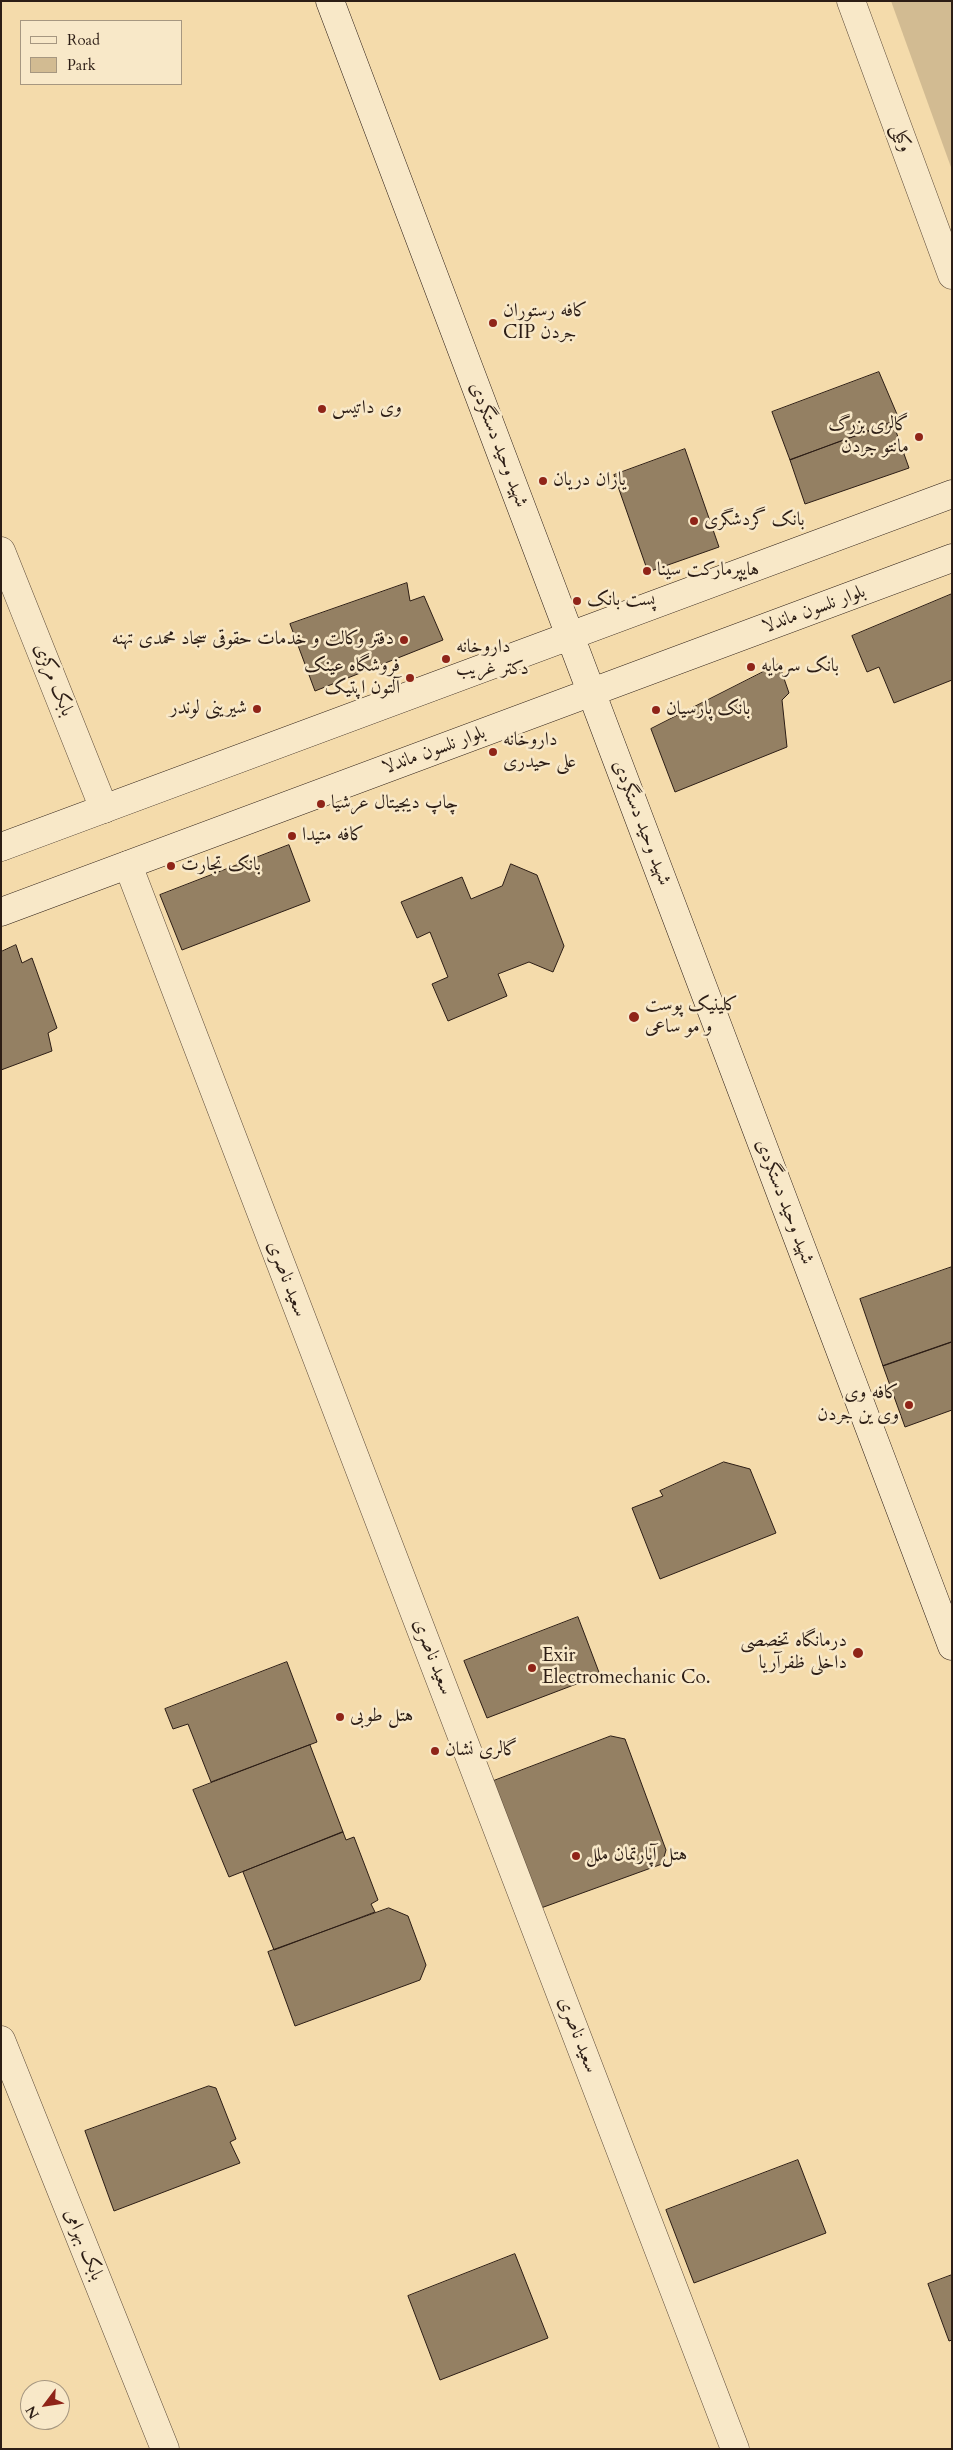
<!DOCTYPE html>
<meta charset="utf-8">
<style>
body{margin:0}
#map{position:relative;width:953px;height:2450px;overflow:hidden;background:#f4dbab;font-family:Cardo,serif}
canvas{display:block}
.frame{position:absolute;inset:0;border:2px solid #2c1d15;pointer-events:none}
.legend{position:absolute;left:20px;top:20px;width:162px;height:65px;box-sizing:border-box;background:#f8e8c8;border:1px solid #a69780;margin:0;padding:6px 9px;list-style:none;font-size:15px;color:#2c1d15}
.legend li{display:flex;align-items:center;gap:10px;height:25px}
.legend b{width:25px;border:1px solid #a69780}
.north{position:absolute;left:20px;top:2380px;width:50px;height:50px;box-sizing:border-box;background:#f8e8c8;border:1px solid #a69780;border-radius:50%;rotate:239deg;font-size:14px;font-weight:700;line-height:20px;text-align:center;color:#2c1d15}
.north::after{content:'';display:block;margin:auto;width:18px;height:22px;background:#8f2418;clip-path:polygon(50% 0,100% 100%,50% 72%,0 100%)}
</style>
<div id="map">
<canvas width="953" height="2450"></canvas>
<div class="frame"></div>
<ul class="legend">
<li><b style="height:6px;background:#f8e8c8"></b>Road</li>
<li><b style="height:14px;background:#d2bb92"></b>Park</li>
</ul>
<div class="north">N</div>
</div>
<script>
const ctx = document.querySelector('canvas').getContext('2d');
ctx.lineJoin = 'round';
function fillPath(path, color) { ctx.fillStyle = color; ctx.fill(path, 'evenodd'); }
function strokePath(path, color, width, dash) { ctx.strokeStyle = color; ctx.lineWidth = width; ctx.lineCap = dash ? 'butt' : 'round'; ctx.setLineDash(dash || []); ctx.stroke(path); }
function write(font, color, halo, rows, align = 'center') {
  ctx.font = font + ' Cardo,Amiri,serif'; ctx.lineWidth = 5; ctx.setLineDash([]); ctx.textBaseline = 'middle'; ctx.strokeStyle = halo; ctx.fillStyle = color; for (const [text, x, y, turn = 0] of rows) {
    ctx.save(); ctx.translate(x, y); ctx.rotate((+turn || 0) * Math.PI / 180); ctx.textAlign = isNaN(turn) ? turn : align; if (halo) ctx.strokeText(text, 0, 0); ctx.fillText(text, 0, 0); ctx.restore();
  }
}
const green = new Path2D(`
 M891,1h61v169z`);
const building = new Path2D(`
 M879,372l20,47 -109,41 -18,-48z
 M893,423l16,45 -104,36 -15,-44z
 M685,449l34,98 -71,25 -34,-97z
 M407,583l3,18 14,-5 19,44 -128,51 -25,-67z
 M952,594v86l-58,23 -15,-36 -12,5 -15,-36z
 M779,664l10,29 -7,7 5,47 -112,45 -24,-63z
 M289,845l21,56 -128,49 -22,-55z
 M511,864l26,11 27,71 -11,26 -24,-10 -31,12 9,22 -59,25 -16,-37 16,-7 -18,-45 -13,6 -16,-36 61,-25 9,22 31,-13z
 M16,945l6,18 10,-5 25,70 -9,5 4,18 -51,19v-118z
 M952,1267v75l-69,24 -23,-67z
 M952,1342v68l-47,17 -22,-61z
 M724,1462l26,7 26,64 -116,46 -28,-71 31,-12 -3,-5z
 M578,1617l22,58 -113,43 -23,-57z
 M287,1662l30,80 -106,40 -23,-58 -15,5 -8,-20z
 M611,1736l14,3 41,111 -4,14 -121,44 -50,-126z
 M310,1745l33,87 -114,45 -36,-87z
 M343,1832l3,8 8,-3 24,63 -7,4 4,8 -101,38 -31,-78z
 M389,1908l19,8 18,49 -6,15 -125,46 -27,-74z
 M209,2086l7,2 20,51 -6,3 10,21 -126,48 -29,-80z
 M798,2160l28,73 -132,50 -28,-73z
 M515,2254l33,84 -108,42 -32,-84z
 M952,2275v65l-3,1 -21,-57z`);
const street = new Path2D(`
 M851,1l101,274
 M1,551l103,258
 M128,865l607,1584
 M1,2040l164,409`);
const secondary = new Path2D(`
 M330,1l622,1645
 M1,847l951,-353
 M1,912l951,-354`);
const markers = [
 [493,323,5,"#8f2418"],
 [322,409,5,"#8f2418"],
 [919,437,5,"#8f2418"],
 [543,481,5,"#8f2418"],
 [694,521,5,"#8f2418"],
 [647,571,5,"#8f2418"],
 [577,601,5,"#8f2418"],
 [404,640,5,"#8f2418"],
 [446,659,5,"#8f2418"],
 [751,667,5,"#8f2418"],
 [410,678,5,"#8f2418"],
 [257,709,5,"#8f2418"],
 [656,710,5,"#8f2418"],
 [493,752,5,"#8f2418"],
 [321,804,5,"#8f2418"],
 [292,836,5,"#8f2418"],
 [171,866,5,"#8f2418"],
 [634,1017,6,"#8f2418"],
 [909,1405,5,"#8f2418"],
 [858,1653,6,"#8f2418"],
 [532,1668,5,"#8f2418"],
 [340,1717,5,"#8f2418"],
 [435,1751,5,"#8f2418"],
 [576,1856,5,"#8f2418"]
];
const streetNames = [
 ["وكيلی",901,138,70],
 ["شهید وحید دستگردی",498,445,69],
 ["بلوار نلسون ماندلا",814,610,-20],
 ["بابک مرکزی",53,680,68],
 ["بلوار نلسون ماندلا",434,751,-20],
 ["شهید وحید دستگردی",641,823,69],
 ["شهید وحید دستگردی",784,1202,69],
 ["سعید ناصری",286,1279,69],
 ["سعید ناصری",432,1657,69],
 ["سعید ناصری",577,2035,69],
 ["بابک بهرامی",83,2245,68]
];
const poiNames = [
 ["كافه رستوران",503,312],
 ["CIP جردن",503,334],
 ["وی داتیس",332,409],
 ["گالری بزرگ",909,426,"right"],
 ["مانتو جردن",909,448,"right"],
 ["یاران دریان",553,481],
 ["بانک گردشگری",704,521],
 ["هایپرمارکت سینا",657,571],
 ["پست بانک",587,601],
 ["دفتر وکالت و خدمات حقوقی سجاد محمدی تهنه",394,640,"right"],
 ["داروخانه",456,648],
 ["دکتر غریب",456,670],
 ["فروشگاه عینک",400,667,"right"],
 ["آلتون اپتیک",400,689,"right"],
 ["بانک سرمایه",761,667],
 ["شیرینی لوندر",247,709,"right"],
 ["بانک پارسیان",666,710],
 ["داروخانه",503,741],
 ["علی حیدری",503,763],
 ["چاپ دیجیتال عرشیا",331,804],
 ["کافه متیدا",302,836],
 ["بانک تجارت",181,866],
 ["کلینیک پوست",645,1006],
 ["و مو ساعی",645,1028],
 ["کافه وی",899,1394,"right"],
 ["وی ین جردن",899,1416,"right"],
 ["درمانگاه تخصصی",847,1642,"right"],
 ["داخلی ظفرآریا",847,1664,"right"],
 ["Exir",542,1657],
 ["Electromechanic Co.",542,1679],
 ["هتل طوبی",350,1717],
 ["گالری نشان",445,1751],
 ["هتل آپارتمان ملل",586,1856]
];
fillPath(green, '#d2bb92');
fillPath(building, '#948063');
strokePath(building, '#2c1d15', 1);
strokePath(street, '#5e4c3a', 29);
strokePath(secondary, '#2c1d15', 29);
strokePath(street, '#f8e8c8', 28);
strokePath(secondary, '#f8e8c8', 28);
for (const [x, y, r, color] of markers) { const dot = new Path2D(); dot.arc(x, y, r, 0, 2 * Math.PI); ctx.fillStyle = color; ctx.fill(dot); strokePath(dot, '#f8e8c8', 2); }
write('19px', '#2c1d15', '#f8e8c8', streetNames);
write('19px', '#2c1d15', '#f8e8c8', poiNames, 'left');
</script>
